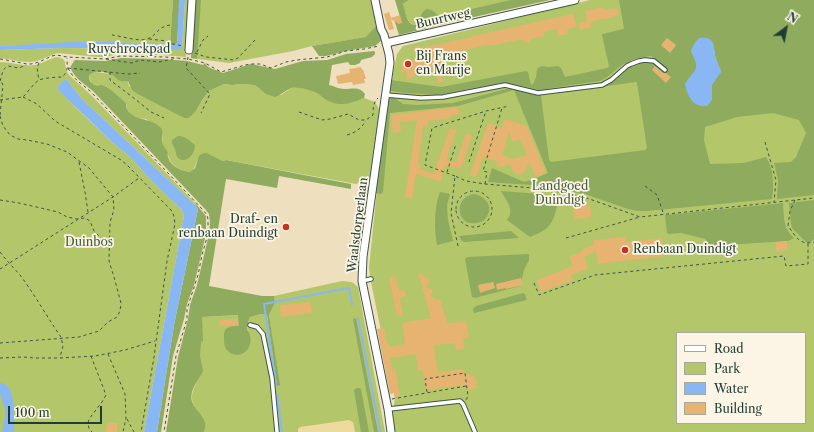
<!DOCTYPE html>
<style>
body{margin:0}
#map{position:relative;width:814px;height:432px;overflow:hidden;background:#eedfbe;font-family:"Libre Caslon Text",serif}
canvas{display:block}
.legend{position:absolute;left:676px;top:332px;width:130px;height:92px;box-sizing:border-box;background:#fcf5e5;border:1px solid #a4ab9e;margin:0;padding:5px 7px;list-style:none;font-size:12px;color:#1f3d34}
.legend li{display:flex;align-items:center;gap:8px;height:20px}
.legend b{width:20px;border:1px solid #a4ab9e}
.north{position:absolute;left:766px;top:8px;width:40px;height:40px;-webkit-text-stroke:3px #fcf5e5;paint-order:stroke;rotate:32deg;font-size:11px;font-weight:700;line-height:16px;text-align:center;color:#1f3d34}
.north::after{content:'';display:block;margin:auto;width:14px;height:18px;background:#1f3d34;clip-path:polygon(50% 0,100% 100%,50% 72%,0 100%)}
.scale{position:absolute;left:8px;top:406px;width:94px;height:18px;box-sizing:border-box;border:2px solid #1f3d34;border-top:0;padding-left:5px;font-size:12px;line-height:14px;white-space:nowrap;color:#1f3d34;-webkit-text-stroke:3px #fcf5e5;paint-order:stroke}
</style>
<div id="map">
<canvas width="814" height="432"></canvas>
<ul class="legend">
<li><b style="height:5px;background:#fff"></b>Road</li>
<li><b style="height:11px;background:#b3c66a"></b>Park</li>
<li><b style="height:11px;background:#88b7f3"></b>Water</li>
<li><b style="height:11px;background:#e6b470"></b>Building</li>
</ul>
<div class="north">N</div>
<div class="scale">100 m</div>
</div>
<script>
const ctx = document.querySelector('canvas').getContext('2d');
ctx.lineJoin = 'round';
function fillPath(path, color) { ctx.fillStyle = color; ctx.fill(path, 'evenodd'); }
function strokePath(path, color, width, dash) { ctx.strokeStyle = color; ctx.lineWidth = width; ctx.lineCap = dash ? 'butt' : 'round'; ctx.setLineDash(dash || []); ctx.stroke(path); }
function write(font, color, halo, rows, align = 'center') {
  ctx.font = font + ' "Libre Caslon Text",serif'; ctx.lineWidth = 3.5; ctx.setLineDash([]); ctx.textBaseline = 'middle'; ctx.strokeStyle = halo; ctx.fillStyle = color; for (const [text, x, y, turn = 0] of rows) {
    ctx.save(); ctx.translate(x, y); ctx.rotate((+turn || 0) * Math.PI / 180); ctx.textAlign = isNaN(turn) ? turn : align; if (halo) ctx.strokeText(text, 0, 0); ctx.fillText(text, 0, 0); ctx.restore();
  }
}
const green = new Path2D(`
 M0,0h173l-3,45c-57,-3 -113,-2 -170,1z
 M185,0h5l-4,57 -24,-2h-21l-19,-2 -17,4h-8l-39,-4c-8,2 -14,6 -22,8 -10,3 -25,-2 -36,-3v-8l62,-2 90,1 30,-2z
 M196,0h175l7,24 -11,13 -55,9 -19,5 -64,12 -38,-5z
 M409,0h116l-62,17 2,2 -13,3 1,-4 -35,4 -4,3c-8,-3 -9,-14 -11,-21z
 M590,0h224v432h-420l-2,-19 3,-14 -24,-117 -2,-14 8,-78 16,-117 4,-19 6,-8zM677,333h128v90h-128z
 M58,57l5,2 2,3 1,8 3,5 22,20 105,109 -1,1 -113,-106 -16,-20 -9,9 20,21 36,34 16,13 24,26 29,28 2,6 -40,216h-144v-370c11,0 25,5 36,3 8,-2 14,-7 22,-8z
 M95,72l17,2 6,6 10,1 1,5 55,32 12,-7 6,-11 7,-9 15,-7 9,1 7,-1 15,1 5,4 21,6 10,-7 6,-1 17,4 17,11 11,2 10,-2 12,-4 11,4 4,7v9l-8,57 -1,2 -14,7 -130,-24 -3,1 -20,-8c-8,4 -4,13 -13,19 -9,-2 -18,-5 -21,-14 -1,-1 -1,-5 -2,-6 -4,-9 -6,-8 -4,-18l-17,-15 -7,-1 -7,-3 -5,-6 -1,-6c-7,-6 -14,-13 -21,-17 -4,-1 -9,-1 -13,-2l-3,-8 2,-2z
 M342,281l10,1 6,5 27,145h-181c5,-13 -11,-21 -12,-33 -1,-11 11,-24 10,-32 0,-3 -2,-6 -2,-9 -1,-14 1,-27 2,-41l37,-2v11l-10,2 -5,4h25l-2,-3 3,-12 11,-3 6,1 10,70h2l-10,-70 6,-12 -1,-7z`);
const forest = new Path2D(`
 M173,0h7l-3,43 -3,2h-4z
 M195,0h6l-4,59 -6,-1z
 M395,0h14l-6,4c3,8 3,20 12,21 6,-5 5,-12 11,-16l6,1 7,6 12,-3 2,5 -1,4 -53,13 -5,-16 6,-2z
 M511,0h39l-85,19c-2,-3 -3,-4 -2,-8z
 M619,0h195v195l-37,4 1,-19 -4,-17 17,-1 5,-5 10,-24 -7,-13 -26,-7 -36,4 -32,10 -1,13 6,24 34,-1 22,-6c8,12 8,28 6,42l-125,12h-9l-10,-2 -43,-15 -54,-9 -43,-3 4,-14 32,14 10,-3 14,-6 -34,-83 -56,16 -68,7 -7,79 -2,2 -6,-1 12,-93 3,-2 3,-1 10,7 14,1 36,-2 53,-14h9l13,4 13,2 8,65 2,2 94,-12 2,-2 -10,-65 -1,-1 -36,5c19,-7 29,-29 52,-25v-6c-12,1 -24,4 -34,12 -6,5 -11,10 -18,13l-61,9 -22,-5 -17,-2 -63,12 -32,-2 -13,-2 -3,-2 1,-9 51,7 85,-16 2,1 3,13 2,-1 3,-7 1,-8 4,-3 8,1 9,-1 3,2 4,9 42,-9 2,-2 -7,-31 1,-1 20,-5 1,-1zM699,39l16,12v4l6,17c-4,5 -9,10 -10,16l-23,4c-5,-15 8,-16 9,-25 0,-6 -4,-11 -6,-16l4,-8z
 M378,24l4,16 -7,6 -29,5 -20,5h-7l-7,-10 54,-9z
 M374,51l1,1v2l-3,3 -11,3 -1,3 -5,2h-5l-2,-3 -16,3 -3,20c5,1 10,4 15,4 9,0 15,-3 21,5l-1,4c-10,4 -22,9 -33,4 -6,-2 -10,-7 -16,-10 -5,-2 -19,-6 -24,-4 -5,2 -10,7 -16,9l-9,-3 -11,-9 -15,-1 -7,1 -9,-1 -15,7 -7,9 -6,11 -4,4 -4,3h-4l-48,-25 -4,-3 -4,-9c-3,0 -7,1 -10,-1 -3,-2 -4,-5 -8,-6 -6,-3 -16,-4 -21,2 0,3 1,6 4,8 3,2 6,1 9,1 8,2 18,13 24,18 0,2 0,4 1,6 6,12 26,9 34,19 3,4 1,7 1,12 0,4 3,7 5,11 2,4 0,2 1,6 3,10 12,13 22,15 1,-1 4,-3 5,-4 4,-7 1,-15 11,-15l17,8 3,-1 125,24v5l-72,-13 -2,12 -51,-9 -17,107 53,10h12l1,7 -6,12 11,70 -3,1 -10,-71 -6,-1 -11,3c-1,3 -3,9 -3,12 0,1 1,2 2,3 2,5 2,10 0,15 -4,9 -17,11 -23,2 -2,-4 -2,-8 -2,-12 0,-4 0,-6 3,-9 4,-2 8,-2 12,-2l-1,-11 -36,2 1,24 -2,1 -1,14 3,14 -1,3c-3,6 -8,12 -10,19 -4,15 11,20 13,31 1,3 0,6 -1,9h-38l12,-75 10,-38 2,-14 7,-20 12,-51 1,-12 -1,-8 -4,-5 -112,-118c-6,-5 -24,-17 -22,-25 1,-2 3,-5 4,-6l30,1 16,-3 41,1 25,2 16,4 2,-2 3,4 15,6 28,-9 24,5 28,-8 24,-1 19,-6z
 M178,136c7,0 12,5 17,9 0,8 -8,20 -17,13 -2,-2 -2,-6 -3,-9 -2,-4 -3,-4 -3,-9z
 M366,186l3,2 -9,75 -2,2h-3l-4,-3 -1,-4 11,-66 2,-4z
 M501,191l39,3 20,2c-7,23 -5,32 -30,41l-23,-17c1,-2 3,-4 3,-6 2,-8 -6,-17 -9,-23z
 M440,192l10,2 -3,11 1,15 5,21 -16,4c-3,-16 -3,-37 3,-53z
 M474,194c10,2 20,11 13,22 -2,4 -5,6 -10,7 -21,4 -24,-26 -3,-29z
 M814,200v39l-6,5 -16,-16 -1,-5 -2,-20z
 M783,203c1,14 0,25 11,35l-6,3 -77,5 -3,-2 -1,-3 -2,-2 -24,-6 -12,1 -2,-1 -2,-18z
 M196,204l10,12v18l-12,51 -7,19 -3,15 -11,37 -12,76h-4l17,-107 24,-116 -3,-4z
 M511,231l8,7 -55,4 -3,-2 -2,-4z
 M529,254v6l-5,10 -4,16 -45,12 -3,-1 -7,-38 2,-2z
 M523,293l2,1 2,6 -53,13 -1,-4 3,-3z
 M356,318l22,114h-4l-21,-113z
 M357,388h3l1,1 8,43h-8l-7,-42 1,-1z`);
const sand = new Path2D(`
 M349,420l4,2 2,10h-57v-3l2,-2z`);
const water = new Path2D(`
 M179,0h6l-3,47 -2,3 -51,-2h-67l-62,2v-4l74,-4h39l61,3 3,-2z
 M699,38c15,-2 15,6 16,17 1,6 4,11 6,15v2l-9,13v15l-5,6c-15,1 -19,-9 -22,-22 10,-16 16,-12 6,-33l4,-8z
 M66,79l16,20 113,106 3,4 -24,116 -17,107h-13l40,-216 -2,-6 -29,-28 -24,-26 -16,-13 -51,-49 -5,-6 5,-6z
 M0,383c5,1 8,2 10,7 4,6 5,34 4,42h-12l3,-15v-8l-5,-15z`);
const stream = new Path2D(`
 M358,318l22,114
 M276,385l-12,-81 85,-16 3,17
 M277,394l5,38`);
const building = new Path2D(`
 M603,7l1,3 6,-1 1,1 6,-2 2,7 -17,5v-1l-12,3 1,5 -11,3 -2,-7 9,-2 -2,-10z
 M389,12l2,6 9,-3 2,8 -3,1 -8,-5 3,10 -5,1 -5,-16z
 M573,14l4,13 -10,2 1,5 -10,2 -1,-7 -14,3 1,4 -14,3 1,3 -6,1 -1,-3h-5l-30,6 -2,-1 -37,8 1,2 -13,3 5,24 -5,1 -3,-14 -20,4v2l-9,6 1,-8 -6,-1 2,-13 14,2 -3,-12 1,-2 4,-1 2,2 51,-11 1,-2 1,1z
 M667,38l9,7 -6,8 -9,-8z
 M655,66l8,7h3l5,4 -5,6 -14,-13z
 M361,67l1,3 1,-1 3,10h-2l1,4 -12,2 -1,-3 -14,2 -2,-8 14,-3 -1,-4z
 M458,107l2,7 -9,1v3l-23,3 -1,6 -4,-1 -5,37 3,1 -1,5 14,5 16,-46 6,2 -10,30 10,3 10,-30 6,3 -11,33 -16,-4 -4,11 1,1 -1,5 -25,-8 -4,25 -7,-2 12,-77 -17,2 1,10 -8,1 -2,-18z
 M505,119l22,7 16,40 3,6 -10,5 -7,-14 -5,9 -3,2 -3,1 -5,-4 -3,-7 -9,3 -5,-1 2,-4 -15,-5 -7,20 -6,-2 18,-52 14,5zM509,132l4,10 7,-3 7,16 -15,4 -10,-4z
 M590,205l1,12 -16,2 -2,-11z
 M625,237l1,5 36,-4 2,18 -66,8 -2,-13 -12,6 4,11 -17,7 2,5 -32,12 -4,-12 36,-14 -4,-9 14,-6 -1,-2 12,-4 -1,-5z
 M787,241l1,9 -12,1v-9z
 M418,272l12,8 -4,7 7,3 -3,5 6,5 4,-1 5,17h1l1,8 19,-3 3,17 -6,1 1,10 -8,1 -1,-7 -21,2 4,28 25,-4 1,6 6,-1 1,2 3,-1 3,13 -9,2 -1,-5 -41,5 -3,-20 -5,1 -2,-17 -26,4 2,11 3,-1 5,28 -5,1 -1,-4 -4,1 -13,-65 7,-1 3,16h2l1,3 15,-3 -3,-21 29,-5z
 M395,276l4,15 6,-1 1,6 -6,2 3,17 -6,1 -8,-38z
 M521,278l2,7 -17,4v-1l-9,2 -1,-6z
 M493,282l2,6 -15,5 -2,-8z
 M310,302l2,11 -31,4 -1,-12z
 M238,319v6l-19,1v-6z
 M108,423h9v9h-11v-4z`);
const path = new Path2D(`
 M112,35c9,1 27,7 35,4 10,-3 10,-13 24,-14
 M149,39l18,2 6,3 10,2
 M197,52l6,-12 5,-4
 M195,53l11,4 28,3 4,-2 17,-18
 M188,57l-2,11 24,26 -9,19
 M0,59l6,1 21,4h4l8,-2 13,-6 5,-1 10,2 38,2 15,-3 45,1 23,2 17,4 16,9 24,-7 7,-1h8l11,4 15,-6 11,-2 30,-3 19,-6 18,-2 15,-3
 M106,59l26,4 8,-3 19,2 18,-4
 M39,63l-2,5 2,12
 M68,68c7,14 14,15 24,25 37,39 74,78 111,117l4,5 1,4v15l-6,21 -4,20 -11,34v10l-11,37 -12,76
 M68,68l60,6 12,-1
 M110,72v8l25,19 16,13 13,6
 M0,81c3,-7 1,-11 8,-15l11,2 7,-3
 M23,97l14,7 18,17 66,39 7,6 43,44 3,6 1,8 -8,37 -13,96 -13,75
 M0,100l23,-3c5,-5 10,-13 16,-17 5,-2 17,-3 23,-3 7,-6 5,-11 5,-19
 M299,112l23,8 8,-1 18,-5 11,6h7l7,-5c0,-7 0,-12 5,-17
 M0,115l3,-30 -2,-4
 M0,116l3,10 7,9 8,4 9,1 20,4 20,8 22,16 24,29 1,13 -4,12 -1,39 5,16 7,26 -1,8 -3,6 -9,5 -9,9 -20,6 -79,6
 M347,135c10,-3 13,-6 19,-14
 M765,142l11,38 -2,22
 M79,162l6,30 3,20
 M469,162l17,-51
 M447,172l9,-28
 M455,176l-30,-11 7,-37 54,-17 23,-5
 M485,184l2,-12 -4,-1 19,-63
 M645,186l12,9 7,20
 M545,189l14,-10
 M456 209a18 18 0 1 1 36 0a18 18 0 1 1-36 0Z
 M584,197l4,-20
 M0,200l19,3 39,9 9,5 10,2 8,-1 5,3 4,10 8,8 7,4
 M795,200l-5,11 -2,15c8,10 11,20 26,16
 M566,238l74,-21
 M458,246l-7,-33 4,-37 11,5 19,3 60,5 39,8 56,20 174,-19
 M0,252c6,8 13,15 20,23 15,20 27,42 41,62l2,9 -3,11
 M0,269l113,-72 26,-19
 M534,283l5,12 56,-20 189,-19 2,10 22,-2v-21
 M108,354l17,40 1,24 -3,14
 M91,356l15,39 -4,7 -13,17 -1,4 1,6 3,3
 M0,358l23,-1 12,1h25l35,-2 30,-6 30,-9
 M427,392l-2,-13 40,-6 3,23 -2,4
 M392,399l74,-13
 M127,419l7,13`);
const lane = new Path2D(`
 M386,95l35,3 22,-1 62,-12 33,8 64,-8 9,-5 16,-14 4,-2 8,-3 6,-1 9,1 11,9
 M362,281l9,-2
 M250,325l7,2 6,7 9,44 5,54
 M389,409l71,-8 3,3 12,28`);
const street = new Path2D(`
 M375,0l6,29 3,6 5,19 1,9 -27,194 -1,24 26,128 3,23
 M386,43l189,-43
 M189,50l3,-50`);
const markers = [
 [408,64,4,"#c8321e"],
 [286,227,4,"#c8321e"],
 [625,250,4,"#c8321e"]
];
const streetNames = [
 ["Buurtweg",443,19,-13],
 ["Ruychrockpad",129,50],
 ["Waalsdorperlaan",358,225,-83]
];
const poiNames = [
 ["Bij Frans",416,57],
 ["en Marije",416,71],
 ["Draf- en",278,220,"right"],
 ["renbaan Duindigt",278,234,"right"],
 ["Renbaan Duindigt",633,250]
];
const parkNames = [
 ["Landgoed",560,187],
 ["Duindigt",560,201],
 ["Duinbos",89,243]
];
fillPath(green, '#b3c66a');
fillPath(forest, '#8eab5e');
fillPath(sand, '#eeda9e');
fillPath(water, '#88b7f3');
strokePath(stream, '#88b7f3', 2);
fillPath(building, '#e6b470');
strokePath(lane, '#3e5549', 5.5);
strokePath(street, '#3e5549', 9);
strokePath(path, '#3e5549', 1, [3, 3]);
strokePath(lane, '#fff', 3.5);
strokePath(street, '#fff', 7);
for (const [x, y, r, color] of markers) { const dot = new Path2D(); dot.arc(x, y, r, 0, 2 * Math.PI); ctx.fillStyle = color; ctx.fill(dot); strokePath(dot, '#fcf5e5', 1.5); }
write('12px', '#1f3d34', '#fcf5e5', streetNames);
write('12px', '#1f3d34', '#fcf5e5', poiNames, 'left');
write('12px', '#445f42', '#fcf5e5', parkNames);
</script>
